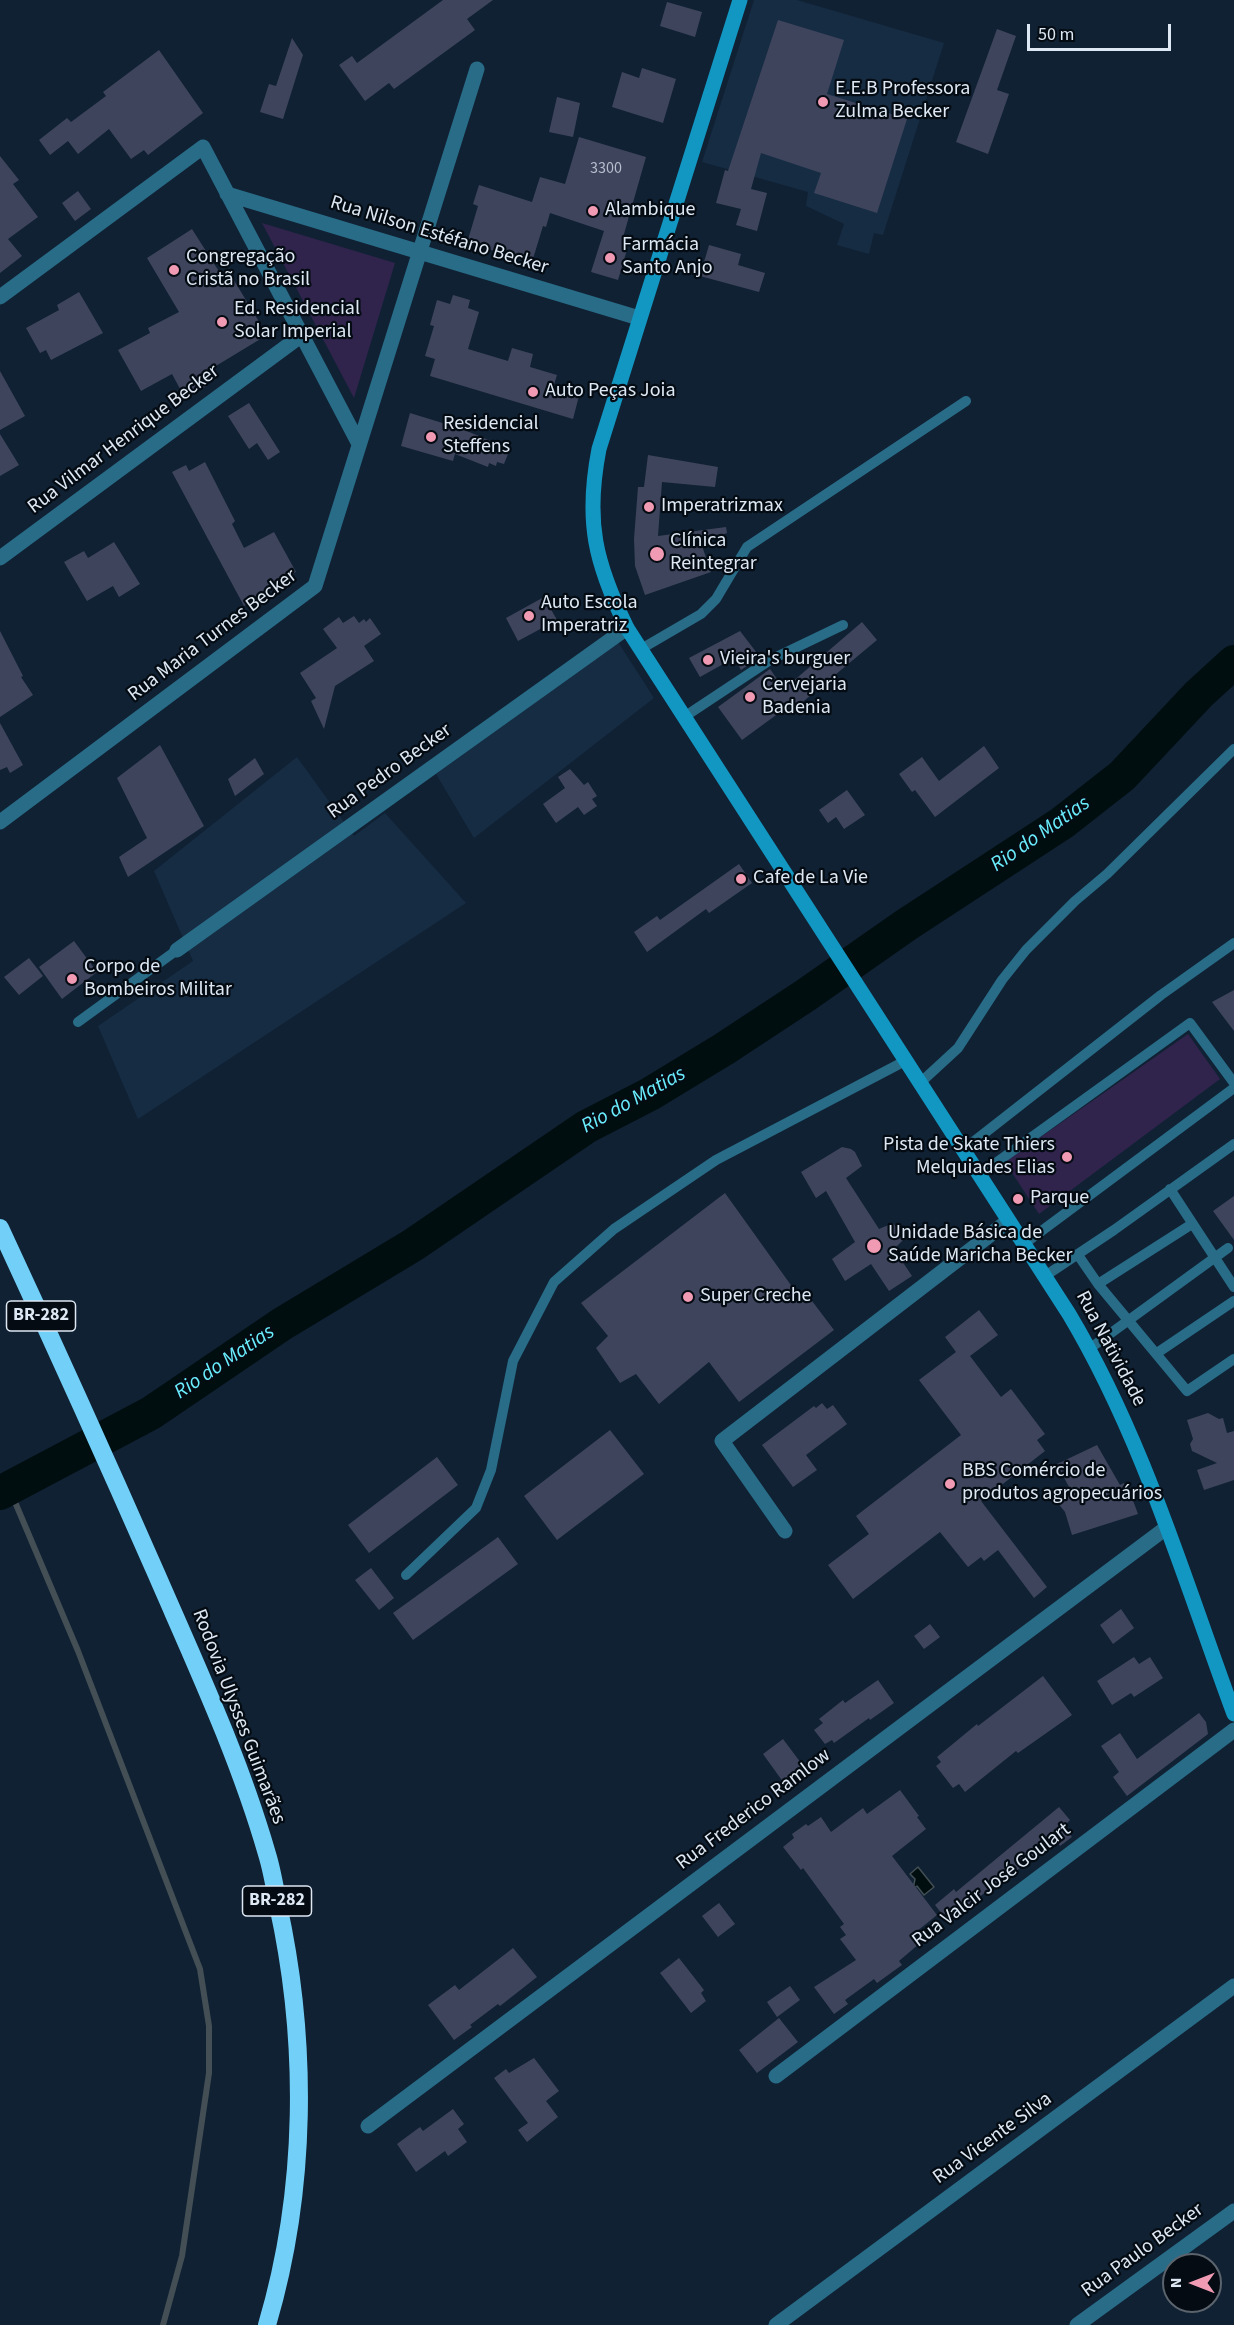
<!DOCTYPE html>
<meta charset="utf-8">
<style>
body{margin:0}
#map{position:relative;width:1234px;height:2325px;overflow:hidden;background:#102133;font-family:"Source Sans 3",sans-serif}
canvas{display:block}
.north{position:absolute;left:1162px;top:2253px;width:60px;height:60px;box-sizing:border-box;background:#040b12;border:2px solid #5b636c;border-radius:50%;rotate:270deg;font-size:16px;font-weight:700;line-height:24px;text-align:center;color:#dde8f4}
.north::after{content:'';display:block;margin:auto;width:21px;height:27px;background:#f19ab3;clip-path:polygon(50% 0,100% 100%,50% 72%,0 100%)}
.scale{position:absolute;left:1027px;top:24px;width:144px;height:27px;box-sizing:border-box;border:3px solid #dde8f4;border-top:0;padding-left:8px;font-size:18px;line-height:21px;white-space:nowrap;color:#dde8f4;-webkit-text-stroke:4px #040b12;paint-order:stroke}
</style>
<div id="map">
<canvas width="1234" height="2325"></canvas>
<div class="north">N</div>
<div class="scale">50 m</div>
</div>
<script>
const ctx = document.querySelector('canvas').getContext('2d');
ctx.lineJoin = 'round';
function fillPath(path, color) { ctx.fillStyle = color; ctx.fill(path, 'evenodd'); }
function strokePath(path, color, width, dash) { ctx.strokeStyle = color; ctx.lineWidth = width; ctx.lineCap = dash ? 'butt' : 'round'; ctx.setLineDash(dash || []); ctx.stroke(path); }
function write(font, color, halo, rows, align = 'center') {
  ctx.font = font + ' "Source Sans 3",sans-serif'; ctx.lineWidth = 4.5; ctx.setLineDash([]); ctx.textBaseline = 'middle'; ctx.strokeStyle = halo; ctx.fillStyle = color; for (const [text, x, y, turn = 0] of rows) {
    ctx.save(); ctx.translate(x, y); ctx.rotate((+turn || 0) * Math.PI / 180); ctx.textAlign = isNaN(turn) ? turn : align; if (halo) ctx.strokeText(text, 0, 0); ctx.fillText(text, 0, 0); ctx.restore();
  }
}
const built = new Path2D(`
 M754,0h43l147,43 -61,192 -9,-2 -5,21 -32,-9 7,-21 -38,-18 2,-14 -106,-30z
 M618,642l36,56 -180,140 -38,-64z
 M297,757l57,79 31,-23 81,90 -328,216 -40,-93 95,-65 -39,-90z`);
const green = new Path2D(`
 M262,223l133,40 -41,135z
 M1188,1034l32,45 -181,135 -34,-52z`);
const water = new Path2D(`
 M918,1867l16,20 -10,8 -7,-9 -4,3 2,-10 -5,-5z`);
const stream = new Path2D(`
 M15,1484v18l63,149 122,318 9,57v47l-27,183 -19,69`);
const river = new Path2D(`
 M0,1493l151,-80 131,-89 131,-79 173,-118 64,-33 74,-45 82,-54 100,-70 156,-102 60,-47 77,-82 35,-32`);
const building = new Path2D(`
 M443,0h50l-26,19 8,11 -81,59 -5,-6 -24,18 -26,-36 13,-9 5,7z
 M667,2l35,10 -7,25 -35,-11z
 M778,20l66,20 -17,54 80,25 -30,94 -63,-20 7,-20 -60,-20 -10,36 16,4 -10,38 -21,-6 5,-16 -25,-6 9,-33 3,1z
 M997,29l19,7 -19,54 12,4 -21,60 -32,-12z
 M292,38l11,17 -20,64 -23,-7 9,-28 7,2z
 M159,50l44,63 -55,42 -4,-5 -13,9 -22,-30 -31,25 -10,-13 -18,14 -11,-15 28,-22 4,4 35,-26 -3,-4z
 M642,68l34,11 -13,44 -51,-16 10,-35 17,6z
 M557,97l23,6 -7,34 -24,-5z
 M579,137l67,20 -24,84 7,2 -11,37 -27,-8 13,-41 -54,-18 -4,14 -3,-1 -11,36 -65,-19 11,-37 -5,-2 6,-19 53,17 8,-25 25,7z
 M0,156l19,24 -6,4 25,33 -30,22 14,17 -22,17z
 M78,191l13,18 -16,12 -13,-18z
 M192,229l33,52 7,-4 35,58 -66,40 6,11 -22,12 -13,-24 -31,17 -23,-41 32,-17 -2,-5 31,-16 -32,-54z
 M709,245l32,9 -3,11 27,8 -6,19 -59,-16z
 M79,292l24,41 -52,27 -5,-10 -6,3 -14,-25 33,-18 -2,-5z
 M453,295l17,5 -2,8 11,4 -11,37 40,12 4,-13 21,6 -3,13 27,8 -4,13 26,8 -6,23 -143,-43 5,-17 -10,-3 9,-30 -4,-1 7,-25 13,4z
 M0,371l25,45 -25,14z
 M249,403l31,49 -12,8 -11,-17 -8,6 -21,-33z
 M410,413l52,16 48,20 -6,15 -7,-2 -1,4 -7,-3 -1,4 -33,-13 -2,7 -52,-15z
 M0,434l19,31 -19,11z
 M648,455l70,12 -3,20 -53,-5 -4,54 68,-9 1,6 -26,10 10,29 -66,23 -10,-29 -1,-27 4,-52h6z
 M205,462l30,59 -3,3 12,24 30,-16 22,40 -31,16 3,5 -24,13 -72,-134 14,-7 3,6z
 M114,542l26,42 -21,13 -6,-11 -26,15 -23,-39 20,-11 4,7z
 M544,597l13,23 -39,21 -12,-23z
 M354,616l5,7 5,-4 2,3 4,-4 11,16 -17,12 10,15 -39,25 -11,43 -13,-28 5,-3 -16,-25 37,-25 -14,-19 16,-12 4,6z
 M862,622l15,18 -90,75 -4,-5 -41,30 -24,-33 52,-38 14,20z
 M0,631l23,45 -2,1 12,18 -33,22z
 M740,631l20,26 -19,13 -7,-12 -34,19 -11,-19z
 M0,723l23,42 -13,8 -3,-6 -7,3z
 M160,745l44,81 -76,51 -9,-20 28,-19 -30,-60z
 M984,746l15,22 -64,49 -20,-27 -3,2 -13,-18 23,-17 17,24z
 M255,758l9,16 -29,22 -7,-17z
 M570,769l14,16 4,-3 9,14 -5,3 5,7 -13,9 -6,-8 -22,16 -13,-19 22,-16 -7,-11z
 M847,790l18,25 -21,14 -8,-12 -8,6 -9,-13z
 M739,864l13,19 -43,30 -3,-4 -59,43 -13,-20 23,-16 3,4z
 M74,941l23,31 -35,27 -23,-32z
 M29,958l14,18 -24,19 -15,-18z
 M1234,990v41l-22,-29z
 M842,1147l9,2 4,3 7,14 -16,12 33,51 14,-6 12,15 -11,11 18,27 -23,15 -18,-27 -26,17 -13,-22 23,-17 -29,-51 -10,7 -15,-26z
 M725,1193l78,109 6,-5 25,33 -95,72 -30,-40 -50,42 -23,-30 -16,9 -24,-35 12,-12 -27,-33z
 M1234,1196v44l-21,-29z
 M979,1310l19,25 -28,21 31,41 10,-8 34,45 -8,6 8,11 -64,50 66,86 -13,11 -36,-48 -14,11 -3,-4 -13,10 -28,-35 -87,67 -25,-34 41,-31 -13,-18 105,-81 -42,-55 37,-28 -11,-15z
 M822,1403l5,6 6,-4 14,19 -41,31 11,15 -24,17 -31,-42 52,-39 2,2z
 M1208,1413l11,6 4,-1 4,15 7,-2v49l-30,10 -7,-20 20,-7 -25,-12 -2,-7 3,-5 -6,-19z
 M610,1430l34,44 -87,66 -33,-44z
 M1097,1445l23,40 4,-2 4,14 3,-2 7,19 -66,21 -7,-23 -12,-15 18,-6 -14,-27z
 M437,1457l21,28 -89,68 -21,-28z
 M498,1537l20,27 -105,76 -20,-27z
 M371,1568l23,30 -15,12 -24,-30z
 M1121,1609l13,19 -21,16 -13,-19z
 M930,1624l10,13 -16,12 -10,-13z
 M1134,1657l5,7 11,-7 13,21 -29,19 -3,-4 -19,12 -15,-24z
 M1043,1676l29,39 -54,38 -2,-2 -51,41 -6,-8 -6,4 -17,-22 5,-4 -4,-5 40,-33 1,2z
 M878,1680l16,23 -24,17 -1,-2 -35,25 -2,-3 -7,4 -11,-14 9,-7 -4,-4 24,-19 2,3z
 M1199,1713l7,9 2,12 -81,62 -14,-19 6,-5 -18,-26 19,-13 17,26z
 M783,1739l24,32 -21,15 -23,-32z
 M900,1790l19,26 -2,1 9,12 -34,27 45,59 -26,21 8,8 -20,17 3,4 -25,18 -3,-4 -29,21 3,4 -14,10 -20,-27 42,-27 -16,-21 6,-4 -6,-8 4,-3 -41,-56 -2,2 -18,-23 11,-9 -2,-4 14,-10 2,2 13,-9 10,15 32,-24 4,6z
 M1059,1807l11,13 -6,6 8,11 -12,9 -3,-5 -49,36 -1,-2 -44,35 1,2 -15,11 -14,-18 19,-16 2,3z
 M719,1903l16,21 -17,13 -16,-21z
 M513,1948l24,29 -37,29 -2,-2 -28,21 2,2 -18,13 -26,-35 27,-20 4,5z
 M679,1958l25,32 -3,3 5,8 -15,12 -31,-40z
 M790,1986l10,14 -23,17 -10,-15z
 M779,2018l19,24 -41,31 -18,-23z
 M534,2058l25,33 -13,10 12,16 -31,25 -9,-12 10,-7 -34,-45 12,-9 3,4z
 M453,2109l11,15 -6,5 9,13 -19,14 -3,-5 -29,21 -19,-28 23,-17 3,4z`);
const lane = new Path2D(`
 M641,649l60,-35 15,-15 31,-52 219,-146
 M684,717l86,-57 73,-35
 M78,1022l99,-72
 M920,1083l38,-35 44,-68 24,-30 49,-49 32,-27 127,-125
 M963,1150l198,-155 73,-52
 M979,1175l211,-152 44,60
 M1170,1189l64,98
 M1024,1244l210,-156
 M1078,1255l20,29 94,-60
 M1045,1276l69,-46 120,-86
 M1098,1284l89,107 47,-32
 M1089,1349l139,-101
 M1157,1353l77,-52
 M406,1575l70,-67 15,-38 22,-109 41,-79 60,-53 102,-69 189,-99`);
const street = new Path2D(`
 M227,194l412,124
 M0,297l203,-150 156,297
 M0,558l302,-223
 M0,822l315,-236 162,-517
 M177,950l450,-322
 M785,1531l-63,-90 286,-220
 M776,2076l458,-346
 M368,2126l798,-598
 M776,2325l458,-339
 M1077,2325l157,-114`);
const secondary = new Path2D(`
 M740,0l-141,449c-14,72 -4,114 28,179l442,686c74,124 115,265 165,400`);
const highway = new Path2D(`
 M0,1228c53,114 105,229 156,345 40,92 83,184 111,281 5,16 8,34 11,51 30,137 29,285 -11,420`);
const markers = [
 [823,102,6,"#f19ab3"],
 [593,211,6,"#f19ab3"],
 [610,258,6,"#f19ab3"],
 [174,270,6,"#f19ab3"],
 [222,322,6,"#f19ab3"],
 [533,392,6,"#f19ab3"],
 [431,437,6,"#f19ab3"],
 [649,507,6,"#f19ab3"],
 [657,554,8,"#f19ab3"],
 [529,616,6,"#f19ab3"],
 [708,660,6,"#f19ab3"],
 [750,697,6,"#f19ab3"],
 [741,879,6,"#f19ab3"],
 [72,979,6,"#f19ab3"],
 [1067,1157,6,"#f19ab3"],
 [1018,1199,6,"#f19ab3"],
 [874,1246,8,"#f19ab3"],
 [688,1297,6,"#f19ab3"],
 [950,1484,6,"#f19ab3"]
];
const numberNames = [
 ["3300",606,169]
];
const shields = [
 [41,1316,69],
 [277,1901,69]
];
const shieldNames = [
 ["BR-282",41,1316],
 ["BR-282",277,1901]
];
const poiNames = [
 ["E.E.B Professora",835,90],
 ["Zulma Becker",835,113],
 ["Alambique",605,211],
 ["Farmácia",622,246],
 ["Santo Anjo",622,269],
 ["Congregação",186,258],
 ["Cristã no Brasil",186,281],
 ["Ed. Residencial",234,310],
 ["Solar Imperial",234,333],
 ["Auto Peças Joia",545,392],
 ["Residencial",443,425],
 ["Steffens",443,448],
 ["Imperatrizmax",661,507],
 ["Clínica",670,542],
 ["Reintegrar",670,565],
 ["Auto Escola",541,604],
 ["Imperatriz",541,627],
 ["Vieira's burguer",720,660],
 ["Cervejaria",762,686],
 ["Badenia",762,709],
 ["Cafe de La Vie",753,879],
 ["Corpo de",84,968],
 ["Bombeiros Militar",84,991],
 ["Pista de Skate Thiers",1055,1146,"right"],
 ["Melquiades Elias",1055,1169,"right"],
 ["Parque",1030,1199],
 ["Unidade Básica de",888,1234],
 ["Saúde Maricha Becker",888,1257],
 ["Super Creche",700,1297],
 ["BBS Comércio de",962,1472],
 ["produtos agropecuários",962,1495]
];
const streetNames = [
 ["Rua Nilson Estéfano Becker",439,236,17],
 ["Rua Vilmar Henrique Becker",124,440,-37],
 ["Rua Maria Turnes Becker",213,636,-37],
 ["Rua Pedro Becker",390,772,-36],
 ["Rua Natividade",1110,1349,62],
 ["Rodovia Ulysses Guimarães",238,1717,69],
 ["Rua Frederico Ramlow",754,1810,-37],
 ["Rua Valcir José Goulart",992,1886,-37],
 ["Rua Vicente Silva",993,2139,-36],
 ["Rua Paulo Becker",1143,2251,-36]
];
const waterNames = [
 ["Rio do Matias",1041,835,-35],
 ["Rio do Matias",634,1101,-29],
 ["Rio do Matias",225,1363,-34]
];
fillPath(built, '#162c43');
fillPath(green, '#30244d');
fillPath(water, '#010e10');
strokePath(water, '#434f54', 1.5);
strokePath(stream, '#434f54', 6);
strokePath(river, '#010e10', 34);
fillPath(building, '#3e445c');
strokePath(lane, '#286c87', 10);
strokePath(street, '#286c87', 15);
strokePath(secondary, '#1297c2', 15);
strokePath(highway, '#72d0f8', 18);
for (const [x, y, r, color] of markers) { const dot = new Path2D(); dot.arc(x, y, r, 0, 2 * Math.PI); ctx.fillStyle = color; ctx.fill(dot); strokePath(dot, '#040b12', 2); }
write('16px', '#b5bfce', null, numberNames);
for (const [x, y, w] of shields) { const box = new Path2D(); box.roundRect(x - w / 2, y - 15, w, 30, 4.5); ctx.fillStyle = '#040b12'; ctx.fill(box); strokePath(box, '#dde8f4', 1.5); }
write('bold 18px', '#dde8f4', null, shieldNames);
write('20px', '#dde8f4', '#040b12', poiNames, 'left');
write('20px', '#dde8f4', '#040b12', streetNames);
write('italic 21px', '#6aeefe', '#040b12', waterNames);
</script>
